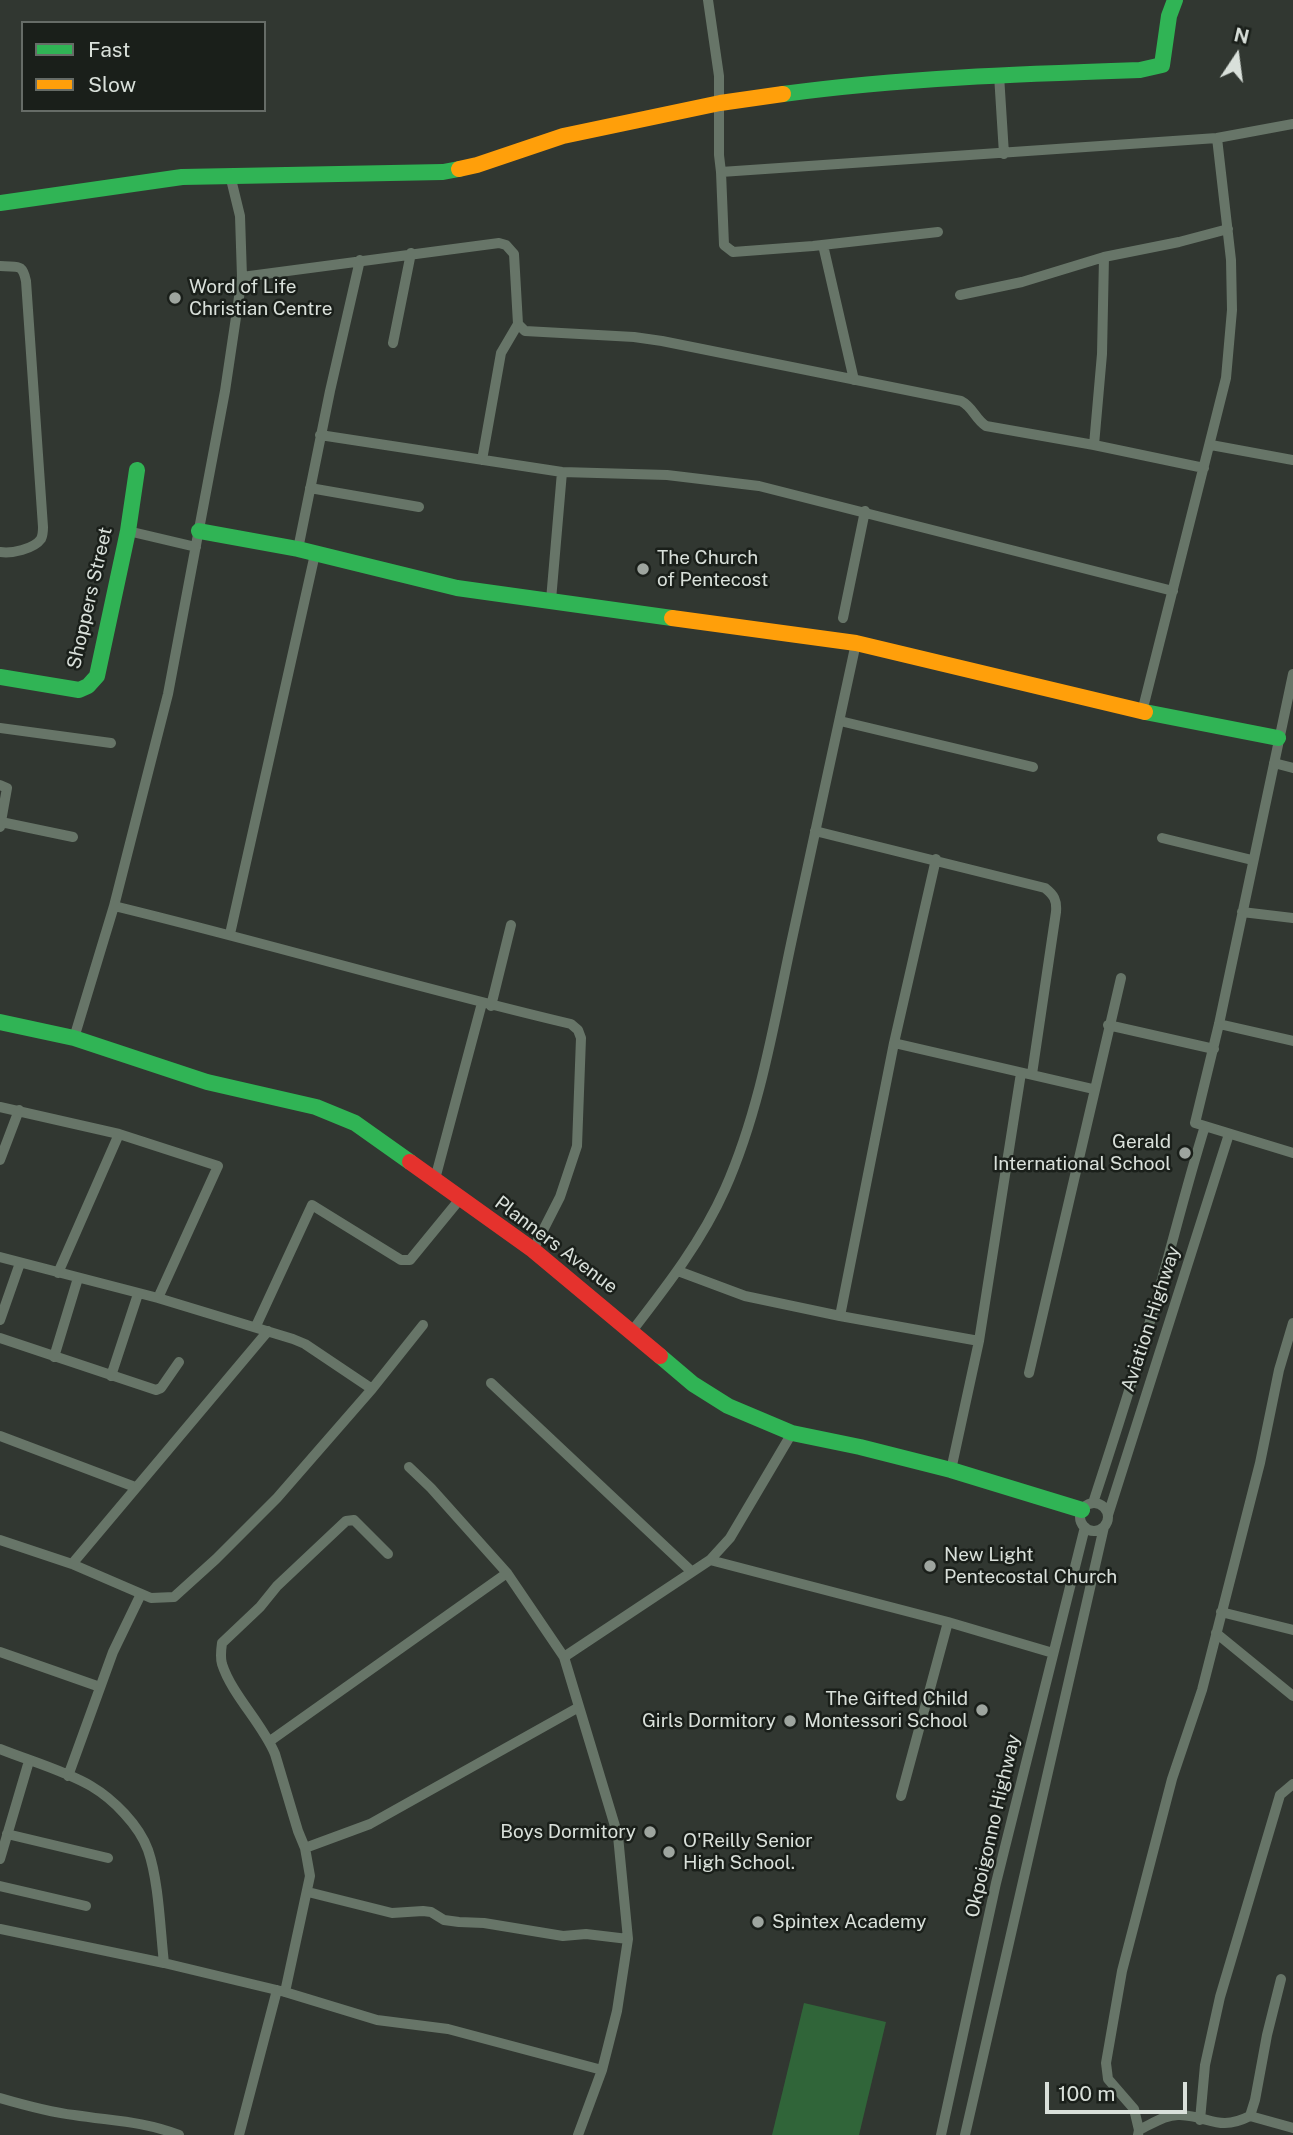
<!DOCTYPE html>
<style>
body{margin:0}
#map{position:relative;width:1293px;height:2135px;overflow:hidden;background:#313731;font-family:"Public Sans",sans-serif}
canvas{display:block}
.legend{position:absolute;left:21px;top:21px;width:245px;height:91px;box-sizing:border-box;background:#1a1f1a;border:2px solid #666c67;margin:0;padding:9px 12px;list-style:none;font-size:21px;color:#d9e0da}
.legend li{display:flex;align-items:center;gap:14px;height:35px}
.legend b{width:35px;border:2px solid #666c67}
.north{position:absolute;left:1202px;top:21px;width:70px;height:70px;-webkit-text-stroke:5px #1a1f1a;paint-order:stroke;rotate:13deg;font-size:19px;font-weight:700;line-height:28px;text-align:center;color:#d9e0da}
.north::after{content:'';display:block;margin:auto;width:24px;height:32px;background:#d9e0da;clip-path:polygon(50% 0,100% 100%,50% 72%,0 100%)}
.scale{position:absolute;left:1045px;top:2082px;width:142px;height:32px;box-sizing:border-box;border:4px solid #d9e0da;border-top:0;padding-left:9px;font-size:21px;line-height:24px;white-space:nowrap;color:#d9e0da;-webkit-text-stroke:5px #1a1f1a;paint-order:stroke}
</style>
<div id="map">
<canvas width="1293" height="2135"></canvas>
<ul class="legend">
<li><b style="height:9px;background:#30b455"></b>Fast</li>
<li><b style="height:9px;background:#ff9f0a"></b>Slow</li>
</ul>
<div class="north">N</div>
<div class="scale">100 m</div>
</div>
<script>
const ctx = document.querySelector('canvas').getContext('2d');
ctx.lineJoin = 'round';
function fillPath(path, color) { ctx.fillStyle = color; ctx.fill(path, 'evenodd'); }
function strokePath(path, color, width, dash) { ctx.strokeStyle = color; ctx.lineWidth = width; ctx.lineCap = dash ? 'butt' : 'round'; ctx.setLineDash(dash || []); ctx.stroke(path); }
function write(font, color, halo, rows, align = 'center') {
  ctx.font = font + ' "Public Sans",sans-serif'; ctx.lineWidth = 5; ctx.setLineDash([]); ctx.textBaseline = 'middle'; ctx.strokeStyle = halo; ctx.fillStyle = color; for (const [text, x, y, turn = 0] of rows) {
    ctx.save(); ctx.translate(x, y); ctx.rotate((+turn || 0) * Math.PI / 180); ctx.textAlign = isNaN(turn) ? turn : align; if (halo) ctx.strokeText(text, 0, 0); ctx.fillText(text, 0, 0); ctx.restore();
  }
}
const green = new Path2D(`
 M804,2003l82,19 -27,113h-87z`);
const street = new Path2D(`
 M708,0l11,76v79l2,17 496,-34 76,-14
 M999,75l5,79
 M721,172l3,73 9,7 80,-6 125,-14
 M823,245l31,135
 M0,266c17,2 22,-4 26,15l17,246c0,4 0,8 -2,12 -7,10 -30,15 -41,13
 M242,277l257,-34 7,2 8,9 4,70 7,7 109,6 28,4 299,60c12,6 14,18 25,25l108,19 110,23
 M960,295l62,-13 82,-25 75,-15 49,-13
 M393,343l18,-90
 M320,435l242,37 105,3 92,11 414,105
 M1094,445l8,-91 2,-97
 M1211,445l82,15
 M482,460l19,-107 17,-29
 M310,488l109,19
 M128,531l68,16
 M298,549l32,-158 30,-131
 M551,600l11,-128
 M843,618l22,-107
 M1293,674l-74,350 -24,99 98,30
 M1142,712l84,-334 6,-68 -1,-50 -14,-122
 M840,721l193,46
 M0,728l111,15
 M1274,763l19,5
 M0,785l7,3 -7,39
 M1,822l72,15
 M815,831l230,57c9,7 12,12 11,24l-24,162
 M1162,838l90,22
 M114,906c153,37 304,82 457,118l7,6 3,8 -4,108 -17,51 -27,53
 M1242,912l51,6
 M230,934l85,-380
 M491,1006l20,-81
 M1219,1024l74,17
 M1108,1025l106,24
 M74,1038l40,-132 54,-212 57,-303 17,-114 -2,-61 -10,-41
 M894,1043l199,46
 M0,1107l119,27 99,32 -60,132
 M0,1160l19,-50
 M435,1179l47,-176
 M0,1257l158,41 135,41 12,5 67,45
 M678,1271l67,25 95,20 139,25
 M58,1273l61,-139
 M840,1316l54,-273 42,-184
 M0,1320l20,-57
 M256,1326l56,-121 89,55h9l50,-61
 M632,1331c34,-44 70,-90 93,-142 35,-79 49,-166 67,-250 21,-99 43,-197 64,-296
 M0,1338l156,52 5,-2 18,-26
 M54,1357l24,-79
 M1029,1373l92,-395
 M111,1376l27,-82
 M491,1383l200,188
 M0,1436l135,51
 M409,1467l22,21 76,85 57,84 54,179 10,103 -11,72 -15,59 -24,65
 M951,1470l28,-129 42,-268
 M1093,1503c20,-61 40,-123 58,-185 19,-64 34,-128 54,-192
 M1080 1517a14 14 0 1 1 28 0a14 14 0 1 1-28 0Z
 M1108,1515l121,-381
 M0,1540l72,24 79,34 23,-1 42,-38 61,-61 95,-109 51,-64
 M710,1560l238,62 105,31
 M72,1564l196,-233
 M1221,1612l72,18
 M1216,1633l77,63
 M0,1652l100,35
 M564,1657l146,-97 20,-22 62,-105
 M270,1741l237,-168
 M0,1749c30,12 63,21 91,37 22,13 48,39 57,64 11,32 12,78 16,113
 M68,1776l45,-124 28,-58
 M901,1796l47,-174
 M7,1834l101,24
 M305,1848l65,-24 209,-117
 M0,1859l29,-98
 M0,1886l86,20
 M308,1892l84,21 31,-2 8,1 13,8 15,2 25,1 79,13 23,-2 42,5
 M0,1929l164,34 121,29 92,28 71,9 154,41
 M285,1992l25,-116 -5,-28 -7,-17 -23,-77c-13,-31 -43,-59 -53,-90 -2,-7 -1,-14 0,-21l38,-36 17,-21 69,-65 8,-1 34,34
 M0,2098c24,7 49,14 74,17 38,6 69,6 105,20
 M1250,2116l43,12
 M1200,2120l5,-55 15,-68 60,-202 13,-11
 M1139,2130c13,-6 27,-16 41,-15 30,1 38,17 70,1l5,-16 12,-65 14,-56
 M239,2135l38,-145
 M941,2135l55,-252 89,-356
 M965,2135l139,-608
 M1138,2135l1,-5 -5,-21 -26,-30 -2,-16 16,-92 50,-192 30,-89 58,-227 19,-93 14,-47`);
const fast = new Path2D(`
 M783,94c119,-16 237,-20 357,-24l22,-5 7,-49 6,-16
 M0,203l182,-26 261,-5 16,-3
 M199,531l99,18 159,39 215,30
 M0,677l79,13 9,-4 9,-10 31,-145 9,-61
 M1145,712l133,26
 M0,1022l74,16 133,44 109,25 39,16 55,39
 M660,1356l33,28 35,22 64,27 68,14 91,23 131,40`);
const slow = new Path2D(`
 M459,169l18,-4 86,-29 157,-33 63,-9
 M672,618l184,25 289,69`);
const jam = new Path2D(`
 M410,1162l123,88 127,106`);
const markers = [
 [175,298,7,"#9ea59f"],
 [643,569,7,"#9ea59f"],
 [1185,1153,7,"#9ea59f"],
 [930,1566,7,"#9ea59f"],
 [982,1710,7,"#9ea59f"],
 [790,1721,7,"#9ea59f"],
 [650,1832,7,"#9ea59f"],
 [669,1852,7,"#9ea59f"],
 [758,1922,7,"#9ea59f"]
];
const poiNames = [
 ["Word of Life",189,287],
 ["Christian Centre",189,309],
 ["The Church",657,558],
 ["of Pentecost",657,580],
 ["Gerald",1171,1142,"right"],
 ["International School",1171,1164,"right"],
 ["New Light",944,1555],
 ["Pentecostal Church",944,1577],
 ["The Gifted Child",968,1699,"right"],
 ["Montessori School",968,1721,"right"],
 ["Girls Dormitory",776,1721,"right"],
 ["Boys Dormitory",636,1832,"right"],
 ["O'Reilly Senior",683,1841],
 ["High School.",683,1863],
 ["Spintex Academy",772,1922]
];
const streetNames = [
 ["Shoppers Street",90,598,-77],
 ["Planners Avenue",556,1245,37],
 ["Aviation Highway",1151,1319,-72],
 ["Okpoigonno Highway",993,1826,-77]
];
fillPath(green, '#306539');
strokePath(street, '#677568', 10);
strokePath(fast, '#30b455', 16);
strokePath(slow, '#ff9f0a', 16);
strokePath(jam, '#e5322d', 16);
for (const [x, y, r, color] of markers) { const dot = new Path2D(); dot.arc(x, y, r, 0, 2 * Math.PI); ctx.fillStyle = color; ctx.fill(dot); strokePath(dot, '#1a1f1a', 2.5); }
write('19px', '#d9e0da', '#1a1f1a', poiNames, 'left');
write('19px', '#d9e0da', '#1a1f1a', streetNames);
</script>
